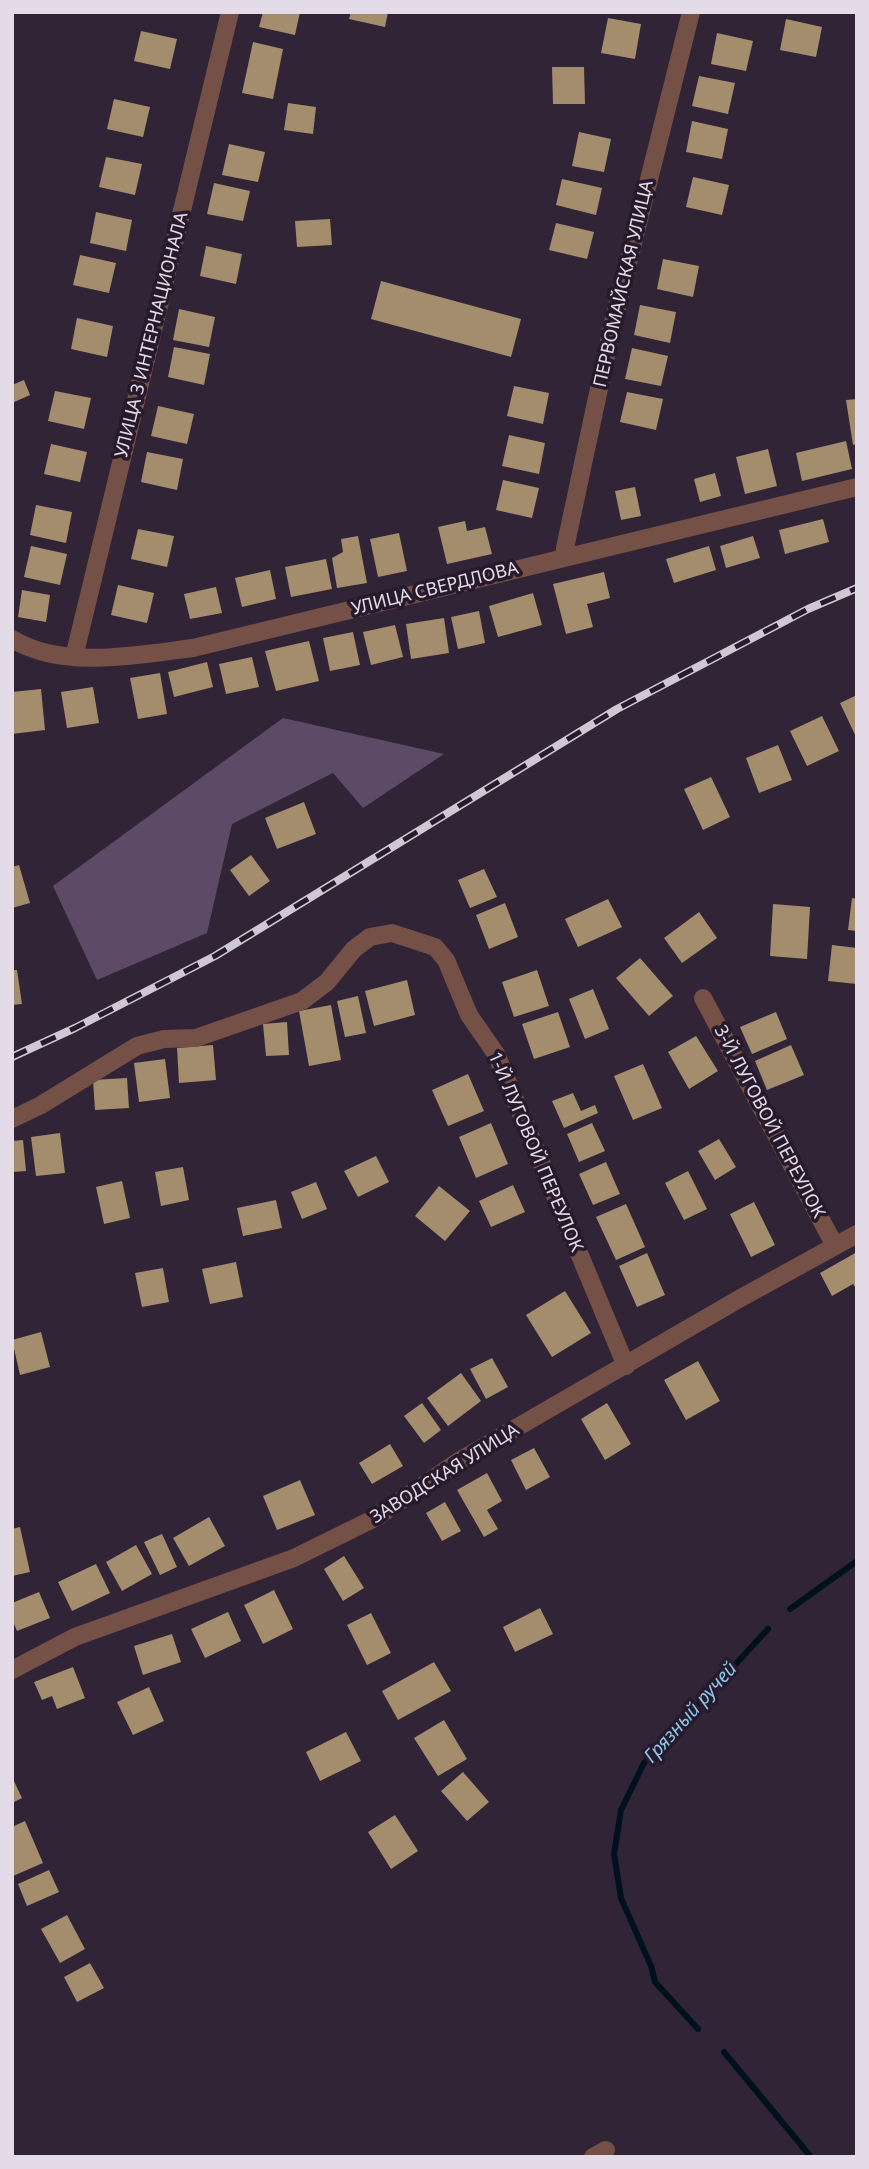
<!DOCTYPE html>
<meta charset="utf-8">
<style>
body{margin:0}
#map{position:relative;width:869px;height:2169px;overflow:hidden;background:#312437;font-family:"Noto Sans",sans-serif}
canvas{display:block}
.frame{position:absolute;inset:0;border:14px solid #e3dbe7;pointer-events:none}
</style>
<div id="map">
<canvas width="869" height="2169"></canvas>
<div class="frame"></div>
</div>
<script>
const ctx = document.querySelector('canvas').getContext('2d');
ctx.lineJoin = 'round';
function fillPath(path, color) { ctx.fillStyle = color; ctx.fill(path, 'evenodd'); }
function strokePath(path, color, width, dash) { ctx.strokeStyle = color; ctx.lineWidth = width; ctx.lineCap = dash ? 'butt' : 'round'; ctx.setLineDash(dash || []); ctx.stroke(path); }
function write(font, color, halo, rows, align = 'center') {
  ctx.font = font + ' "Noto Sans",sans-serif'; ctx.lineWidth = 7; ctx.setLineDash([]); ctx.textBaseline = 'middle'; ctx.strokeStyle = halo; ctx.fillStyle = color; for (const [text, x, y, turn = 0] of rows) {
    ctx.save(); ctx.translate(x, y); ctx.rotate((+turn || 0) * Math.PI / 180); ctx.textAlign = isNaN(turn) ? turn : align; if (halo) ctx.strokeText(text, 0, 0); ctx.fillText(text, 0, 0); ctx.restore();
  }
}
const forest = new Path2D(`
 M283,718l161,36 -81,54 -30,-35 -101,51 -25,109 -110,47 -44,-94z`);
const stream = new Path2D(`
 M790,1609l67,-48
 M698,2029l-43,-47 -4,-16 -30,-68 -7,-44 7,-44 23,-47 124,-134
 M724,2052l87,105`);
const building = new Path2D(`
 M263,12h37l-5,23 -36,-8z
 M351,12h37l-3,15 -36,-8z
 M608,18l33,6 -6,35 -34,-6z
 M786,19l36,8 -6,30 -36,-7z
 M141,31l36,8 -7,30 -36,-8z
 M717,33l36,8 -7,30 -35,-7z
 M253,42l30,7 -10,50 -31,-6z
 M552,67h32l1,37h-32z
 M699,76l36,7 -7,31 -36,-8z
 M114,99l36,8 -7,30 -36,-8z
 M288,103l28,4 -3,27 -29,-4z
 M692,121l36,8 -6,30 -36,-7z
 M579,132l32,7 -7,33 -32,-6z
 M229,144l36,8 -7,30 -36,-7z
 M106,157l36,7 -7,31 -36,-8z
 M693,177l36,8 -7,30 -36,-8z
 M562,179l40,9 -6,27 -40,-10z
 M214,183l36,8 -7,30 -36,-7z
 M96,212l36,8 -6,31 -36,-8z
 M330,219l2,26 -35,2 -2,-26z
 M556,223l38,9 -7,27 -38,-9z
 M206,246l36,8 -6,30 -36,-8z
 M80,255l36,8 -7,30 -36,-8z
 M663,259l36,7 -6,31 -36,-8z
 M381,281l140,38 -10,38 -140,-38z
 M640,305l36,7 -6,31 -36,-8z
 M179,309l36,8 -6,30 -36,-7z
 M77,318l36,8 -6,31 -36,-8z
 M174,347l36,7 -6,31 -36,-8z
 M632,348l36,8 -7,30 -36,-7z
 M24,380l6,15 -18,8v-18z
 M514,386l35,7 -6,31 -36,-8z
 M55,391l36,7 -7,31 -36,-8z
 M627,392l36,7 -7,31 -36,-8z
 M857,399v45l-4,1 -7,-45z
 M158,406l36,8 -7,30 -36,-8z
 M509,435l36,8 -6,31 -37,-8z
 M846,441l6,28 -50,12 -6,-28z
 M51,444l36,8 -7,30 -36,-8z
 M768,449l9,37 -32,8 -9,-37z
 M147,452l36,7 -6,31 -36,-8z
 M715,473l6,23 -21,6 -6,-23z
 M503,480l36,8 -7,30 -36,-8z
 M635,487l6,29 -20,4 -6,-29z
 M36,505l36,7 -6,31 -36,-8z
 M823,519l6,23 -44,12 -6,-24z
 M465,521l2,10 18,-4 7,27 -45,10 -9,-37z
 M138,529l36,7 -7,31 -36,-8z
 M399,533l8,38 -29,6 -8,-38z
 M358,536l9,47 -30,5 -5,-30 11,-6 -2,-13z
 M753,536l7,22 -34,10 -6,-22z
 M31,546l36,8 -7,31 -36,-8z
 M709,546l7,24 -42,13 -8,-24z
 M326,559l6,30 -41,8 -6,-30z
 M270,570l6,29 -34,8 -7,-29z
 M604,572l6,26 -23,6 6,23 -27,7 -13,-50z
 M118,585l36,8 -7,30 -36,-8z
 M216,587l6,26 -32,6 -6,-25z
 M22,590l28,5 -4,27 -28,-5z
 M533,593l9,32 -44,12 -9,-31z
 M479,611l6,32 -27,6 -7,-32z
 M444,618l5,35 -38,6 -5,-35z
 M395,625l8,32 -32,8 -8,-33z
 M353,632l7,33 -30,6 -7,-33z
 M309,641l10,40 -43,10 -11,-40z
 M252,657l7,30 -33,7 -7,-30z
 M207,662l6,25 -39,10 -6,-25z
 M160,673l7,41 -29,5 -8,-41z
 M93,687l6,36 -32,5 -6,-36z
 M41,689l4,41 -33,4v-42z
 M857,695v44l-17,-36z
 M822,716l17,35 -32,15 -17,-35z
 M778,745l14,35 -33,13 -13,-35z
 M711,777l19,40 -27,13 -19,-41z
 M304,802l12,32 -39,15 -12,-31z
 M251,855l19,26 -21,15 -19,-26z
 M19,865l11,38 -18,5v-41z
 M484,869l13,28 -27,11 -12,-28z
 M852,898l5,1v32l-9,-1z
 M608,899l14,28 -44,20 -13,-28z
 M505,903l13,34 -29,12 -13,-34z
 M773,904l37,3 -3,52 -37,-3z
 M699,912l18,26 -35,25 -18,-25z
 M832,945l25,3v36l-29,-3z
 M640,958l33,38 -24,20 -33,-38z
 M12,970h5l5,34 -10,1z
 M537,970l12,36 -35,11 -12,-35z
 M407,980l8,35 -41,11 -9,-35z
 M593,989l16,40 -24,10 -16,-40z
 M358,996l8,37 -21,4 -8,-36z
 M331,1005l10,55 -32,6 -10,-55z
 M558,1012l12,35 -36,12 -12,-35z
 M776,1012l11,27 -35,15 -12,-27z
 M287,1022l2,33 -23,1 -3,-32z
 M696,1036l22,35 -29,18 -21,-37z
 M213,1045l3,35 -37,3 -2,-35z
 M791,1045l13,30 -37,15 -12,-29z
 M165,1059l5,39 -31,4 -5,-39z
 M643,1064l19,44 -29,12 -19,-44z
 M468,1074l16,37 -36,15 -16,-36z
 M127,1078l2,30 -34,2 -2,-30z
 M573,1093l8,18 14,-6 3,8 -34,15 -12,-27z
 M491,1123l17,41 -32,14 -17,-41z
 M592,1123l13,28 -26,11 -12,-28z
 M60,1133l5,40 -29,3 -5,-39z
 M719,1139l17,28 -21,13 -17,-29z
 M23,1140l3,31 -14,1v-31z
 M376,1156l13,26 -31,15 -14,-26z
 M606,1162l14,32 -27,11 -14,-31z
 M183,1167l6,33 -28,6 -6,-34z
 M688,1171l19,38 -23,11 -19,-37z
 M122,1181l8,37 -26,6 -8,-37z
 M316,1182l11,27 -25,10 -11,-27z
 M513,1185l12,27 -34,15 -12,-26z
 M439,1186l31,25 -25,30 -30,-25z
 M276,1200l6,28 -39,8 -6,-28z
 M754,1202l21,43 -24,12 -21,-43z
 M626,1204l19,43 -29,13 -20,-43z
 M857,1252v38l-4,-6 -21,12 -12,-23z
 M647,1253l18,42 -28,12 -18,-41z
 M236,1262l7,35 -33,7 -8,-35z
 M163,1268l6,34 -27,5 -7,-34z
 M565,1291l26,42 -39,24 -26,-42z
 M41,1332l9,35 -30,8 -8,-35z
 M492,1358l16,29 -22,12 -16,-30z
 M698,1361l22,40 -34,19 -22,-40z
 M461,1373l20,28 -33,25 -21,-28z
 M422,1403l19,27 -17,13 -20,-27z
 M607,1403l24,41 -26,16 -24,-41z
 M390,1444l13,22 -31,18 -13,-21z
 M534,1448l16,29 -24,13 -15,-30z
 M487,1473l15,28 -15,9 11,19 -14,8 -27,-47z
 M300,1480l15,35 -38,15 -14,-34z
 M445,1502l16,29 -19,10 -16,-28z
 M209,1517l16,29 -36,20 -16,-28z
 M20,1527l10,45 -18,4v-47z
 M162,1534l15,33 -17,8 -16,-33z
 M136,1545l16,29 -30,17 -16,-29z
 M344,1556l20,32 -21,13 -19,-32z
 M96,1564l14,29 -38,18 -14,-29z
 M274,1590l19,39 -30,15 -19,-39z
 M39,1592l11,26 -33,13 -5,-12v-16z
 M540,1608l13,26 -38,18 -12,-25z
 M228,1612l13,29 -36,17 -14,-29z
 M371,1613l20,40 -24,12 -20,-40z
 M172,1634l9,28 -38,13 -9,-29z
 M434,1662l17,29 -53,29 -16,-29z
 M73,1667l12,31 -28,11 -5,-13 -10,4 -8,-18z
 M149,1687l15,34 -31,14 -16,-33z
 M444,1720l23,39 -29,17 -24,-38z
 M346,1732l15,29 -41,20 -14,-29z
 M463,1772l26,30 -22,19 -26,-30z
 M12,1777l10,21 -10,5z
 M395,1815l23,36 -27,18 -23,-37z
 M25,1821l18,42 -30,13 -1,-49z
 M49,1870l10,22 -32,14 -9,-22z
 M67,1915l18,34 -25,14 -19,-34z
 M90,1963l14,25 -27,14 -13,-25z`);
const street = new Path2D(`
 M565,557v-9l48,-225 78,-311
 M12,639c51,31 125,16 181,9l664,-161
 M74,657l156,-645
 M703,998l132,248
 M12,1119l29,-14 96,-59 27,-7 32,-1 106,-37 25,-19 27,-33 16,-12 22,-4 43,14 11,13 23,55 27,39 130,312
 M12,1670l63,-33 219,-79 81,-40 84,-57 280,-162 118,-65
 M593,2157l13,-7`);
const rail = new Path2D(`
 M12,1057l63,-29 140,-72 402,-247 191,-100 49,-21`);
const streetNames = [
 ["ПЕРВОМАЙСКАЯ УЛИЦА",624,284,-77],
 ["УЛИЦА 3 ИНТЕРНАЦИОНАЛА",152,335,-76],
 ["УЛИЦА СВЕРДЛОВА",435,589,-14],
 ["3-Й ЛУГОВОЙ ПЕРЕУЛОК",769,1122,62],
 ["1-Й ЛУГОВОЙ ПЕРЕУЛОК",535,1152,67],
 ["ЗАВОДСКАЯ УЛИЦА",445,1474,-32]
];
const waterNames = [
 ["Грязный ручей",691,1713,-48]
];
fillPath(forest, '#5d4a67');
strokePath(stream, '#00111e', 6);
fillPath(building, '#a48d6d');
strokePath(street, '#745047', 18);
strokePath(rail, '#cfc7d4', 8);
strokePath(rail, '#271a2d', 5, [16]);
write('18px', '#e3dbe7', '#271a2d', streetNames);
write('italic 19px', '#88c8ec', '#271a2d', waterNames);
</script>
